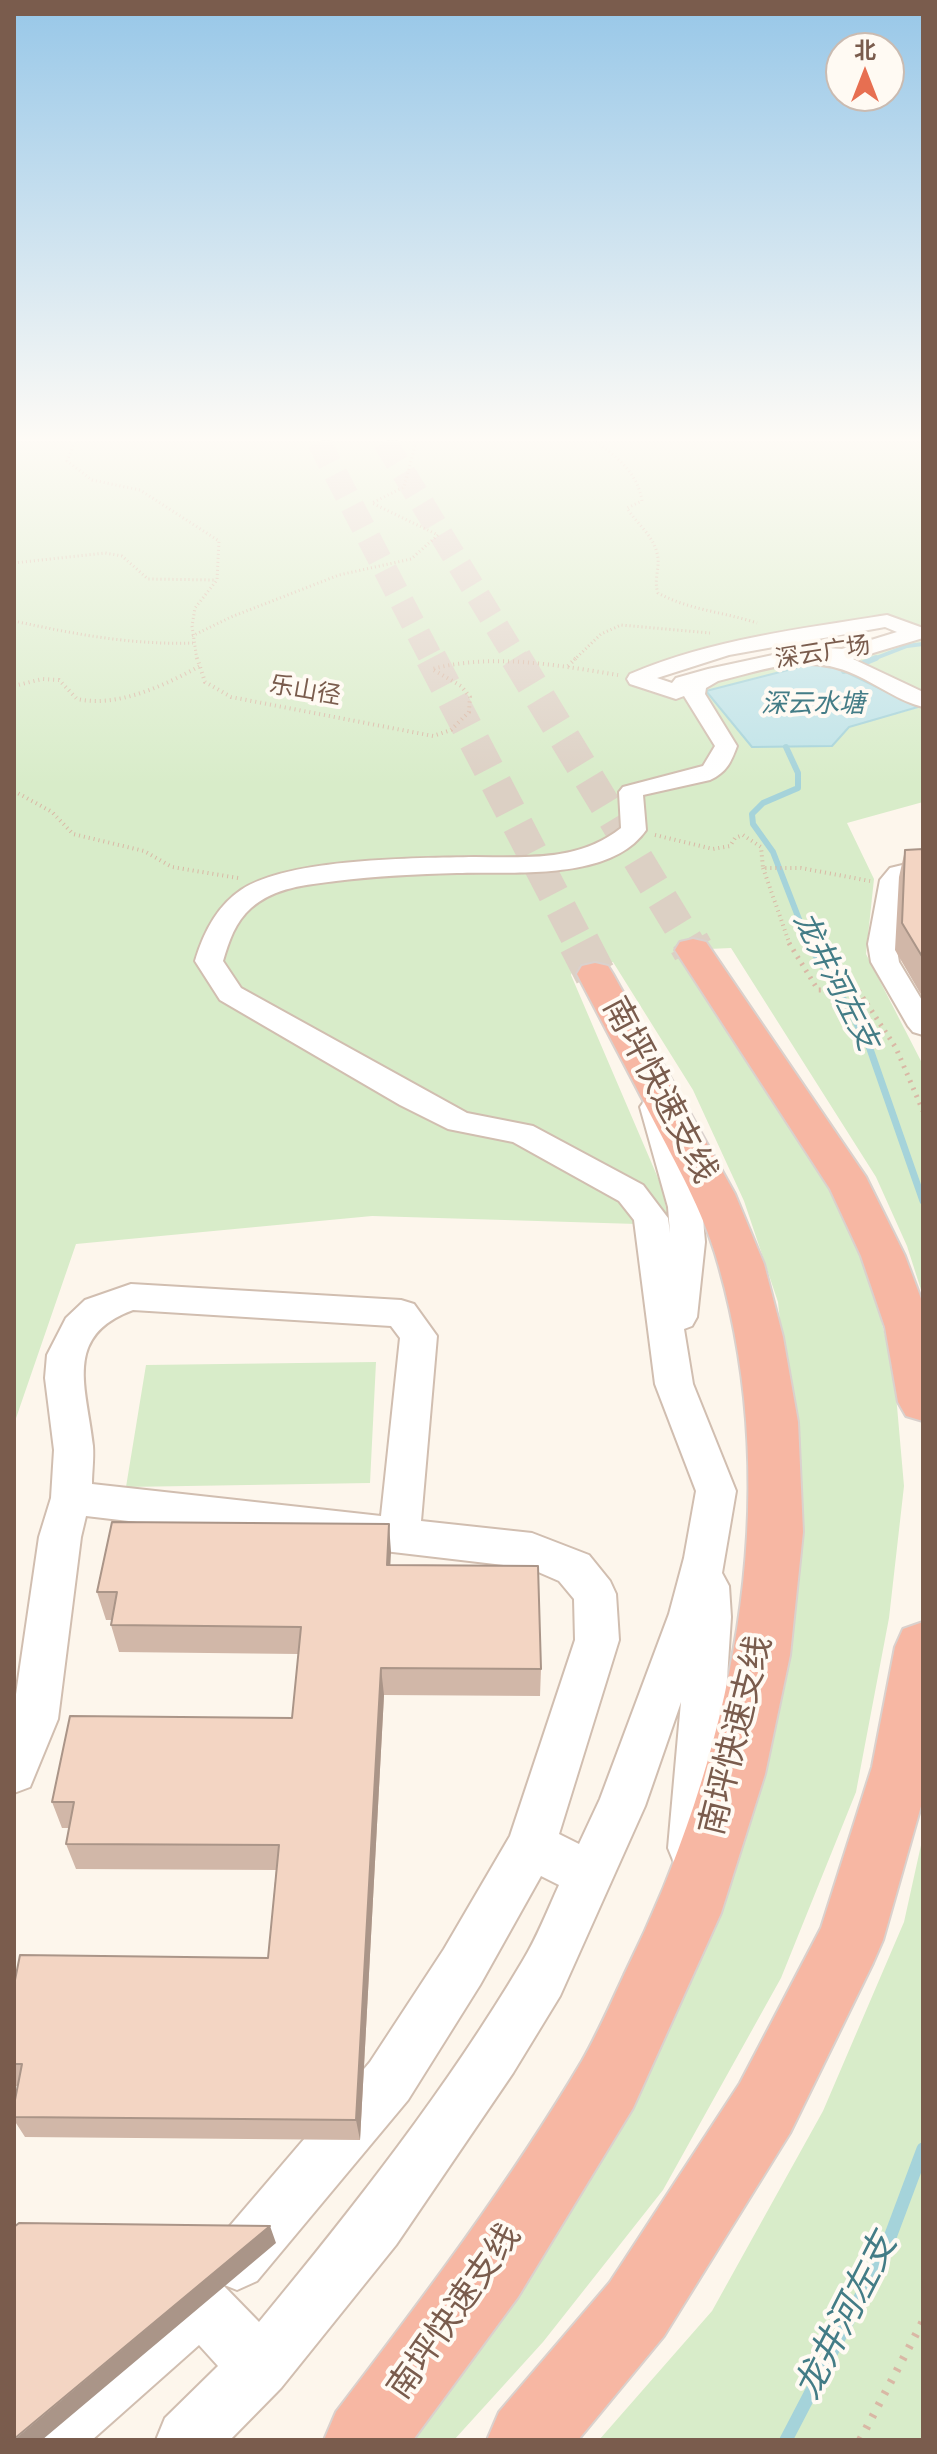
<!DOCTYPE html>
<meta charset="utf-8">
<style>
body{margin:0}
#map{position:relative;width:937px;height:2454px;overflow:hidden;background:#fdf6ec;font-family:"Titillium Web","Noto Sans SC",sans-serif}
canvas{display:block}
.frame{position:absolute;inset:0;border:16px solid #7a5c4d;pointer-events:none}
.north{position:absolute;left:825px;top:32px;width:80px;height:80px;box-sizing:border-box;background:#fffaf3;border:2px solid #cabbb1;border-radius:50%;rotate:0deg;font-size:22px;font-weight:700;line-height:32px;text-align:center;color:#7a5c4d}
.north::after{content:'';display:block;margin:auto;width:28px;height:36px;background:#e76f51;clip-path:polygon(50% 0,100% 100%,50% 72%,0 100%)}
</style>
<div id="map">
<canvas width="937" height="2454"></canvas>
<div class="frame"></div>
<div class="north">北</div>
</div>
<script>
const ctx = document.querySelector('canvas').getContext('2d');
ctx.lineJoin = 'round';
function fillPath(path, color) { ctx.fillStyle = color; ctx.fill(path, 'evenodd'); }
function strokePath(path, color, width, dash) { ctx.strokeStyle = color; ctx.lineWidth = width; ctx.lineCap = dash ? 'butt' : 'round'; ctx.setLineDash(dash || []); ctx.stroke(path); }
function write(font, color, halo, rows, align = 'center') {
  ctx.font = font + ' "Titillium Web","Noto Sans SC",sans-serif'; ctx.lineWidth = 8; ctx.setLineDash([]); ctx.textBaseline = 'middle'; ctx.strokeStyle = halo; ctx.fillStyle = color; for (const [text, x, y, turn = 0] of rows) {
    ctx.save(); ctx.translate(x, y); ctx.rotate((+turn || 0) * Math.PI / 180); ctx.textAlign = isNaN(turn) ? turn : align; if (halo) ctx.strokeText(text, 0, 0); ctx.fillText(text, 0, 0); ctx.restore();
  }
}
const green = new Path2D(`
 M14,442h909v360l-76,21 27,56 -8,75 57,111v231l-16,-50 -31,-69 -145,-229 -44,2 132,210 46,95 29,117 10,114 -15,132 -33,174 -75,186 -118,212 -120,152 -89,98h-56l292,-493 102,-510 -14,-135 -34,-101 -51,-111 -80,-128 -39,6 -3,7 90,210 9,40 -298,-9 -296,28 -62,180zM887,621l19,17 -62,17 -136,20 -32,17 -37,-13 124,-37zM823,661l94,47 -68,19 -143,-36z
 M376,1362l-6,121 -244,4 20,-122z
 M923,1836v604h-324l113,-129 111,-200 81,-189z`);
const water = new Path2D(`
 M823,661l95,46 -69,20 -17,19 -80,1 -46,-56z`);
const streamFar3 = new Path2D(`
 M871,660l36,-14 16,-2`);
const streamFar2 = new Path2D(`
 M844,671l32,-13
 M786,747l12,26v15l-35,15 -11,11 1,10 20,28 36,93`);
const streamFar1 = new Path2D(`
 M808,943l39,62 23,44 53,152`);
const stream = new Path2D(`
 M786,2440l100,-192 37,-99`);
const highwayTunnelFar2 = new Path2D(`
 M319,442l113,218
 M385,442l132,218`);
const highwayTunnelFar1 = new Path2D(`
 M431,658l149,287
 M516,658l174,287`);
const highwayTunnel = new Path2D(`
 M579,943l16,31
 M689,943l4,7`);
const pathFar3 = new Path2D(`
 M75,442l-8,19 25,19 48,10 79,51 -2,39 -22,28 -3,18 5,34
 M596,442c22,15 42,32 46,59l-15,7c9,15 26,27 30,45 4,14 -4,26 1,40 31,17 66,19 99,30
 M14,563l91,-10 17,3 26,23 67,1
 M14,621c60,13 117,24 179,22
 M192,636l39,-19 108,-42 72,-16 27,-24 -66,-32 32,-16 12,-45
 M574,660l27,-26 20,-9 89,8`);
const pathFar2 = new Path2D(`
 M197,658l8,24 26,15 202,39 18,-6 18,-18 1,-15 -9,-11 -29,-17c61,-16 125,-4 186,6
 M568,666l8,-8
 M14,686l28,-7 17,1 18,19c41,9 88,-14 123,-33
 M14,791l38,21 21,22 71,17 28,16 66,11
 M655,835l58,14 17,-3 5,-8 8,-3 18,12 2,21h38l69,13
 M763,868l27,77`);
const pathFar1 = new Path2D(`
 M789,943l29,47h40l38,58 27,63`);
const path = new Path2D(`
 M860,2440l63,-119`);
const minor = new Path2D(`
 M887,615l36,13v10l-70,21 70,33v15c-24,-6 -45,-22 -67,-32 -51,-23 -87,-6 -138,6l-12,7 -1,6 32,52c-6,16 -10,26 -27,34l-67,15 3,35c-36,52 -134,41 -189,43 -40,1 -81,3 -121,8 -30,4 -61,6 -85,27 -16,14 -22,33 -28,53l18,27 226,125 66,13 110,59 25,33 2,15 -2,-26 -28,-100 5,-7 11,-3 11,3 5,7 30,100 3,35 -8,75 -5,9 -8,3 9,55 43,107 -14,82 7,13 2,31 -15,231 -7,17 -17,7 -17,-7 -7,-17 13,-146 -36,104 -85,190 -47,77 -117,172 -115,143 -51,52h-74l9,-22 53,-52 -19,-21 -107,95h-77l9,-22 156,-135 21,-8 15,6 -8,-20 9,-20 153,-179 74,-113 66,-113 65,-196 -1,-41 -15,-18 -30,-13 -443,-52 -5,21 -23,182 -28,68 -16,6v-85l25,-171 12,-39 3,-48 -9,-72 2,-23 19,-37 19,-18 46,-16 270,16 13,4 23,32 -16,185 111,12 57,22 21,26 6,13 3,46 -60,194 20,10 21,-45 69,-185 15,-56 12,-67 -41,-107 -21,-164 -15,-19 -106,-59 -65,-13 -48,-24 -180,-105 -25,-39c8,-27 21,-54 46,-71 47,-32 175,-32 234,-33 52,0 103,5 146,-29l-2,-36 4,-5 80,-21 12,-20 -31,-50 -8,3 -46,-15 -3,-5 3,-5c82,-35 170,-45 257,-59zM885,627l12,5 -55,17 -32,-2 -102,22 -32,9 -4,5 -15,-5 72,-23zM133,1310l258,16 9,12 -19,178 -289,-32c0,-12 2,-25 1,-38 -6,-58 -31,-110 40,-136zM541,1876l18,9c-12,26 -22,53 -37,77 -76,128 -169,246 -263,360l-37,-38 15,6 20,-9 151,-181 72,-115z
 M923,860v16l-17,5 -10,63 3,18 24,40v33l-10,-3 -5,-6 -37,-64 -3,-18 12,-64 10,-12z`);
const highway = new Path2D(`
 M693,939l13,3 160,235 39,79 18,48v117l-17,-5 -8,-14 -13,-75 -24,-71 -31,-67 -155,-239 5,-8z
 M595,963l13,3 5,8 122,220 29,70 19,73 15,85 5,110 -13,123 -25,119 -44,139 -88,195 -115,189 -105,143h-89l12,-28c87,-114 173,-228 246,-351 16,-28 29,-58 42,-86 108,-218 162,-470 95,-708 -13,-49 -38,-94 -61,-138 -27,-52 -54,-103 -81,-155l5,-8z
 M923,1622v177l-40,141 -10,23 -83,170 -126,203 -86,104h-91l12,-28 111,-130 130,-199 81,-155 51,-161 23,-120 8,-18z`);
const wall = new Path2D(`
 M923,849v149l-28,-48 4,-73 6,-27z
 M389,1524l1,41 151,104 -1,27 -156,-1 -24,445 -335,-3 -11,-17v-15l4,-19h-4v-101l254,-27 8,-88 -200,-1 -10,-25 3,-16h-7l-10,-26 240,-84 6,-64 -179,-2 -8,-27 1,-5h-6l-9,-28z`);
const shadedWall = new Path2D(`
 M389,1524l2,28 -2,40 -2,-27z
 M381,1668l3,27 -24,445 -4,-20z
 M270,2226l6,17 -234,197h-28z`);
const building = new Path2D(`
 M923,849v109l-21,-35 3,-73z
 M112,1522l277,2 -2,41 151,1 3,103 -160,-1 -25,452 -342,-3v-12l8,-41h-8v-79l6,-30 248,3 11,-113 -213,-1 8,-42h-22l18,-86 222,2 9,-91 -190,-2 6,-33h-20z
 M19,2223l251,3 -256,213v-212z`);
const farStreetnames = [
 ["深云广场",823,654,-9],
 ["乐山径",305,692,10]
];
const farWaternames = [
 ["深云水塘",813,706]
];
const waterNames = [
 ["龙井河左支",834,982,63]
];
const nearStreetnames = [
 ["南坪快速支线",658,1091,62],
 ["南坪快速支线",738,1736,-76],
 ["南坪快速支线",456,2313,-55]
];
const nearWaternames = [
 ["龙井河左支",848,2317,-63]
];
fillPath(green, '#d8ecc9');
fillPath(water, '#bfe3e8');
strokePath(water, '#a5d3da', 2);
strokePath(streamFar3, '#a5d3da', 4);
strokePath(streamFar2, '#a5d3da', 6);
strokePath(streamFar1, '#a5d3da', 7);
strokePath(stream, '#a5d3da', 13);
strokePath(highwayTunnelFar2, '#dcd0c4', 24, [24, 12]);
strokePath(highwayTunnelFar1, '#dcd0c4', 31, [31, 16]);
strokePath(highwayTunnel, '#dcd0c4', 41, [41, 20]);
strokePath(minor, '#d1beb0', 4);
strokePath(highway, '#dad1cd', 4);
strokePath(pathFar3, '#d9b8a5', 3, [1, 3]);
strokePath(pathFar2, '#d9b8a5', 4, [1, 4]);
strokePath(pathFar1, '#d9b8a5', 5, [2, 6]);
strokePath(path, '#d9b8a5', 8, [3, 10]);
fillPath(minor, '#fff');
fillPath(highway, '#f7b7a3');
fillPath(wall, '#d1b7a8');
fillPath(shadedWall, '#aa9588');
fillPath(building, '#f3d5c3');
strokePath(building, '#aa9588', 2);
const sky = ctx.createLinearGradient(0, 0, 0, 785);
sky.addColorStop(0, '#97c7e8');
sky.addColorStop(0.56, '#fefbf6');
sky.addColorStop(1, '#fefbf600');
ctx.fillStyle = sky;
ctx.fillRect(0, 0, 937, 785);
write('24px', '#7a5c4d', '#fffaf3', farStreetnames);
write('italic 26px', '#437c86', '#fffaf3', farWaternames);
write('italic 30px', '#437c86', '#fffaf3', waterNames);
write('34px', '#7a5c4d', '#fffaf3', nearStreetnames);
write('italic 36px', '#437c86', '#fffaf3', nearWaternames);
</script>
